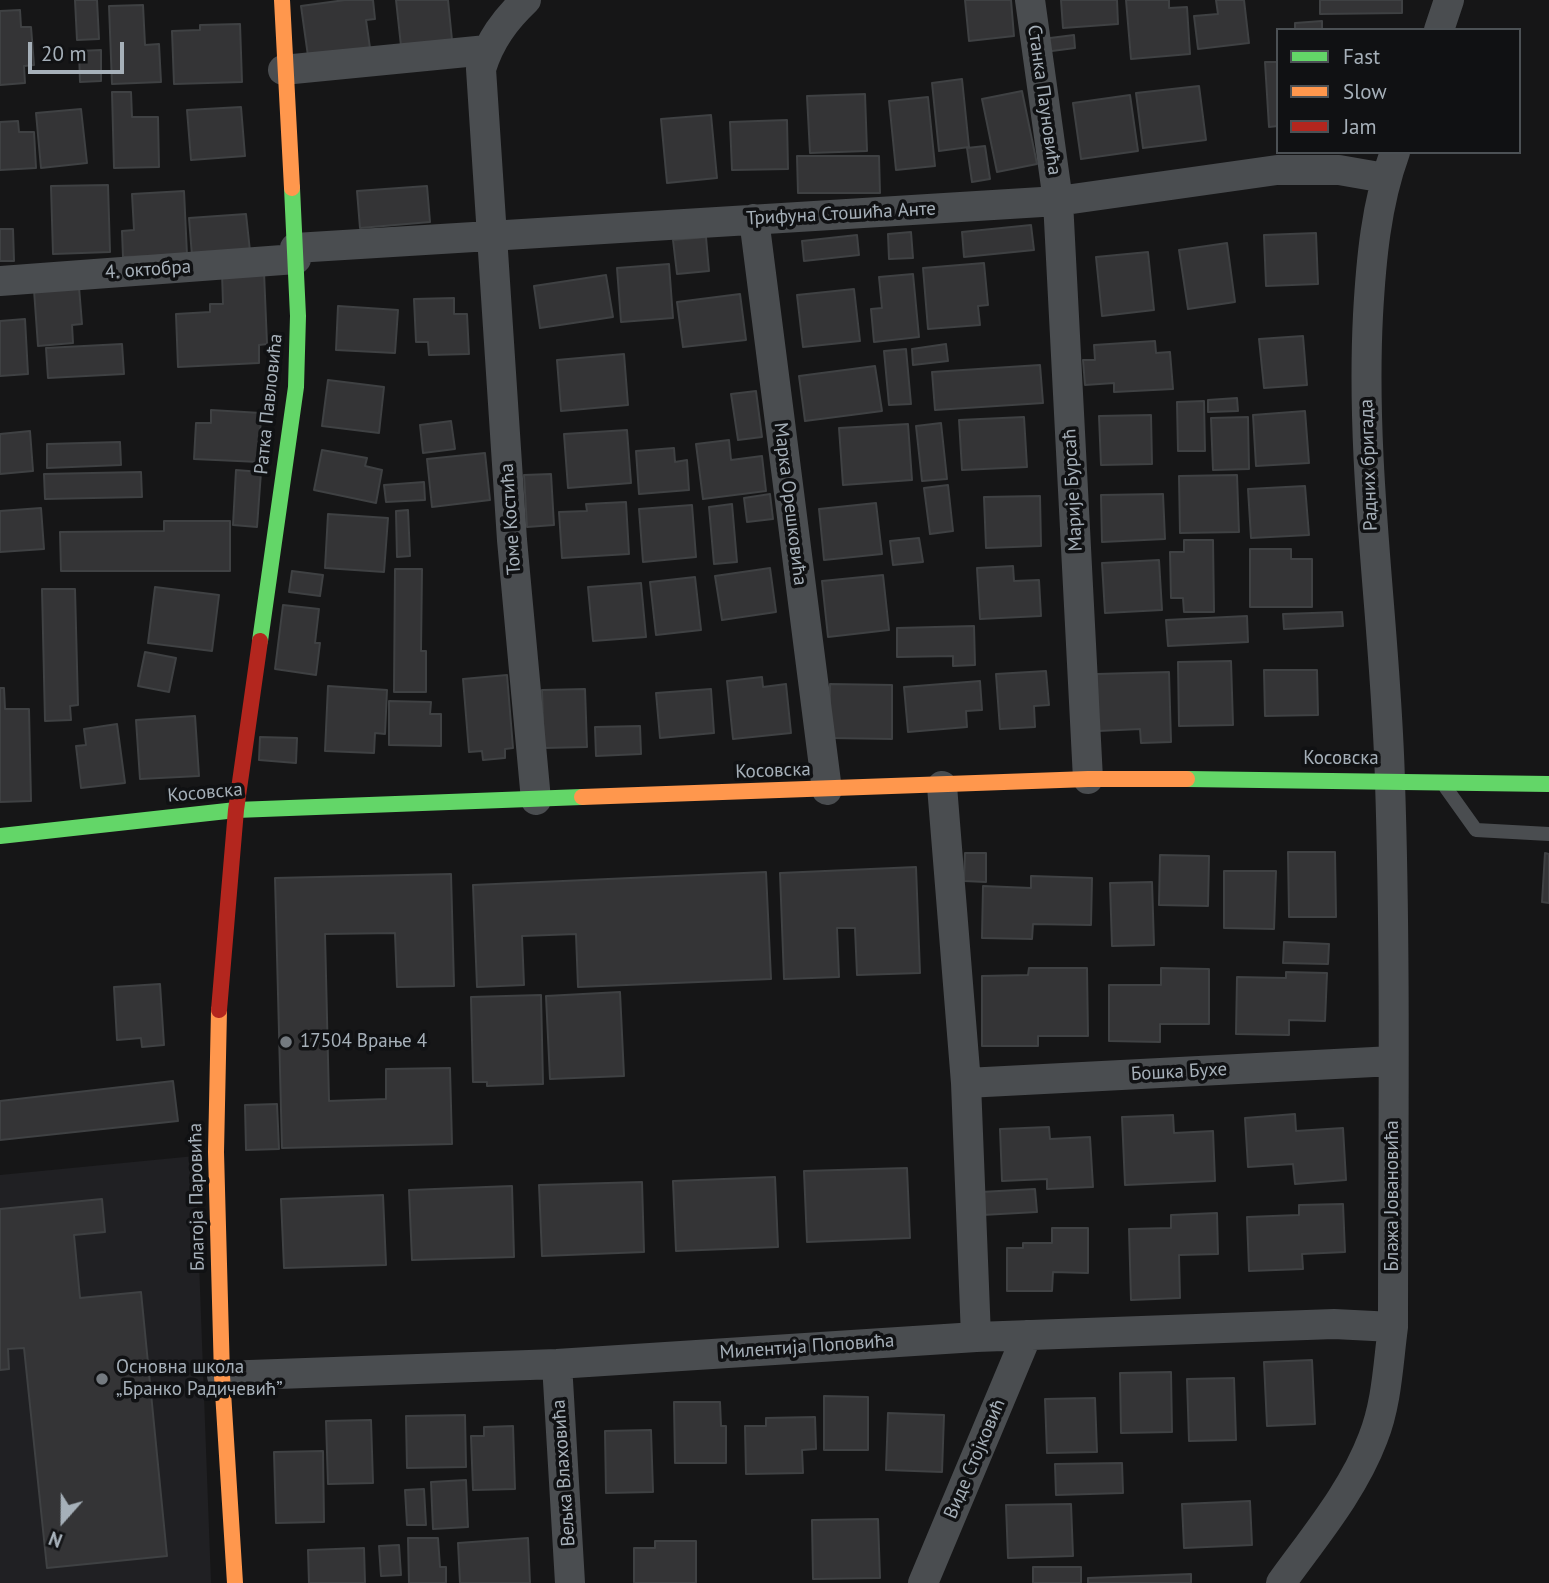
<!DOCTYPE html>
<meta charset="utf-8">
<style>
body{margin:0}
#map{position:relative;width:1549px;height:1583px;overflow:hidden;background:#161617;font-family:"PT Sans",sans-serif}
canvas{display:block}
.legend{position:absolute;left:1276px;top:28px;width:245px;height:126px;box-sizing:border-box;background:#101113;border:2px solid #4c5155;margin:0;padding:9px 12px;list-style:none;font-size:21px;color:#a6b0b9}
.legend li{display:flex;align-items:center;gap:14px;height:35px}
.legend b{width:35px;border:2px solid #4c5155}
.north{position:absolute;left:28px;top:1485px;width:70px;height:70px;-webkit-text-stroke:5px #101113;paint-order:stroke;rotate:201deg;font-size:19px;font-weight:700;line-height:28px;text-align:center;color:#a6b0b9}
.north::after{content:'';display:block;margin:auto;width:24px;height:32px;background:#a6b0b9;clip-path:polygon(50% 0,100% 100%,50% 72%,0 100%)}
.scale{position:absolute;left:28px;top:42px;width:96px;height:32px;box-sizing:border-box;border:4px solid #a6b0b9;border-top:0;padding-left:9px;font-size:21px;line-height:24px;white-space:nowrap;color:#a6b0b9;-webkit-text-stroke:5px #101113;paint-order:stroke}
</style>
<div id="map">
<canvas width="1549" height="1583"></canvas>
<ul class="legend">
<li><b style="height:9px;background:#63d668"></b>Fast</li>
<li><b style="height:9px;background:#ff974d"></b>Slow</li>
<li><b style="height:9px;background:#b3261e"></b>Jam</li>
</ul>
<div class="north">N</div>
<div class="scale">20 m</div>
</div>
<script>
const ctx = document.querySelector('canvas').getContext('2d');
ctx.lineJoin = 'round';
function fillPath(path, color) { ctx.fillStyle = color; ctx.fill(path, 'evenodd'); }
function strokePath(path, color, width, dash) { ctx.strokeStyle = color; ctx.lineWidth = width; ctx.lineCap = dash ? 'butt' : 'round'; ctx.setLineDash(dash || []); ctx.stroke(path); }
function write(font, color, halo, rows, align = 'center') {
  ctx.font = font + ' "PT Sans",sans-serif'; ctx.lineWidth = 7; ctx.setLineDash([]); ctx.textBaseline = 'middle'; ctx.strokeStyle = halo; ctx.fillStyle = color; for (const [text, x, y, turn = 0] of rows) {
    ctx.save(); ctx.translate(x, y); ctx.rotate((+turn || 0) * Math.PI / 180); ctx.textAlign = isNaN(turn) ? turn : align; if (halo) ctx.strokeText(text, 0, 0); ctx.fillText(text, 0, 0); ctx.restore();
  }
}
const built = new Path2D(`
 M195,1156l16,427h-211v-408z`);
const building = new Path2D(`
 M75,0h22l2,39 -22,1z
 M345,0h28l2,19 -9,1 4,28 -62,8 -7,-50z
 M396,0h52l4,40 -51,6z
 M965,0h46l3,36 -45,5z
 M1061,0h56l1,24 -55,4z
 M1126,0h43v8l18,-1 3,47 -59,5z
 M1216,0h28l5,43 -51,6 -4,-33 24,-2z
 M1320,0h82v13l-82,1z
 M143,5l2,40 14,-1 2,38 -49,2 -3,-78z
 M20,10l1,17h10l3,38 -10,1 1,17 -25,2v-74z
 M1322,21v9h-27v-7z
 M240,24l2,58 -68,2 -2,-53 28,-1v-5z
 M1074,35l1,13 -31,4 -2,-13z
 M101,50v31l-21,1 -1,-31z
 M1265,62h13v64l-9,1z
 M962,79l7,68 -30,4 -7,-68z
 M1199,86l7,54 -63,8 -7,-55z
 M1022,91l15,73 -40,8 -15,-73z
 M112,92h19l1,25h26l1,50 -45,1z
 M865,94l2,57 -57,2 -3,-57z
 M1130,95l8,56 -57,8 -8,-56z
 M928,97l7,69 -39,4 -7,-69z
 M241,107l4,49 -54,4 -4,-50z
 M81,109l6,54 -46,5 -5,-55z
 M711,115l6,63 -50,5 -6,-64z
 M787,120l1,49 -56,1 -2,-48z
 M18,121l1,11h15l2,36 -36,2v-48z
 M985,146l5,33 -18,3 -5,-34z
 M797,156h82l1,37h-82z
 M108,185l2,67 -57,2 -2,-68z
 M427,186l3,36 -70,6 -3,-37z
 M184,191l3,64 -64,2 -1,-26 12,-1 -2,-36z
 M246,214l4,37 -58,5 -3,-38z
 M1031,225l3,25 -70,7 -2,-25z
 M0,229h13l1,32h-14z
 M911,232l2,26 -24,1 -1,-25z
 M1316,233l2,51 -52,2 -2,-51z
 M857,235l2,20 -55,6 -2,-20z
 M706,237l3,34 -32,3 -4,-34z
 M1227,243l8,59 -47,7 -9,-59z
 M1148,252l6,58 -52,6 -6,-59z
 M984,263l4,42 -10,1 2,19 -52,4 -5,-61z
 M669,264l4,54 -52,4 -4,-54z
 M264,272l3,72 -8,1v18l-81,4 -2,-53 34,-2v-8h13l-1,-31z
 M913,274l6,63 -45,5 -3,-33 11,-1 -3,-31z
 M606,275l7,42 -73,11 -6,-42z
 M79,287l3,37 -10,1 1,18 -35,3 -4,-56z
 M854,289l6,52 -57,6 -6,-52z
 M740,294l6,46 -63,7 -6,-45z
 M454,298v16h13l2,40 -40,1 -1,-13h-12l-2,-43z
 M338,306l60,4 -3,43 -59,-3z
 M25,319l3,55 -28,2v-55z
 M1303,336l4,49 -43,3 -5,-49z
 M1155,341l1,12 14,-1 3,37 -59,3v-9l-29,2 -2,-25h12l-1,-15z
 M122,344l2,30 -76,4 -2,-30z
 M946,344l2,17 -35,4 -1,-16z
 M906,349l5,55 -22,1 -5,-54z
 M624,354l4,51 -67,6 -4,-51z
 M1040,365l3,38 -108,7 -3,-38z
 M875,366l7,45 -77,10 -6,-45z
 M328,380l56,7 -5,46 -57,-7z
 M756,391l6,46 -24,3 -7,-46z
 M1237,398l1,13 -30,1v-12z
 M1204,401l1,50h-27l-1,-49z
 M211,410l50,3 -2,49 -65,-3 2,-36h15z
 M1305,411l4,52 -53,3 -3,-51z
 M1151,415l1,49 -51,1 -2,-49z
 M1024,417l3,50 -65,3 -3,-50z
 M1248,417l1,52 -36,1 -2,-52z
 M451,421l4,28 -32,4 -3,-28z
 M941,423l6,56 -25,2 -6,-55z
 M908,424l4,56 -69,5 -4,-57z
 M627,430l4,53 -63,5 -4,-54z
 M30,431l3,40 -33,3v-40z
 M729,440l2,20 31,-4 4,35 -63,8 -7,-55z
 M120,442l1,23 -74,3v-24z
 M674,448l1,14 12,-2 2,30 -50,4 -3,-43z
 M322,450l45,8 -2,8 17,4 -6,33 -62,-13z
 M485,453l5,47 -58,7 -5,-48z
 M236,470l25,2 -4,55 -24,-2z
 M141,472l1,25 -97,2 -1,-25z
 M551,474l3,51 -27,2 -3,-52z
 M1237,475l2,57 -59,1 -1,-57z
 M424,482l1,18 -39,2 -2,-17z
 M948,485l5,46 -23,3 -6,-46z
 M1305,486l4,49 -58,3 -3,-49z
 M770,494l3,25 -26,3 -3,-24z
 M1163,494l2,45 -63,3 -1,-47z
 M1040,496l1,50 -55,2 -2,-51z
 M626,502l3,52 -67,4 -3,-46 28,-1 -1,-7z
 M876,503l6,51 -58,6 -5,-51z
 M732,504l5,58 -23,2 -5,-57z
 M692,505l4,52 -53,5 -4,-53z
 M41,508l3,41 -44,3v-41z
 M408,510l2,46 -13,1 -1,-46z
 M328,514l60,4 -4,54 -59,-4z
 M164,521h66v50h-169l-1,-39 104,-1z
 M919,538l4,24 -30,3 -3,-24z
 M1184,540h29l1,72h-30l-1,-14h-12l-1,-46h14z
 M1250,549h41v10h21v48h-62z
 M1159,560l3,50 -57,3 -3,-50z
 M1013,566l1,15 25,-1 2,36 -61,3 -3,-51z
 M770,568l6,44 -54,8 -7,-44z
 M395,569h27l-1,82h5v41h-32z
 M292,571l31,4 -3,21 -31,-4z
 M883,575l6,55 -61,7 -6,-56z
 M695,577l6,53 -45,5 -6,-53z
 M641,583l5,54 -53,4 -5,-54z
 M155,587l64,8 -7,56 -64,-8z
 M42,589h33l3,116 -8,1 1,14 -26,1z
 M283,605l36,4 -4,34h5l-4,32 -41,-6z
 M1342,612l1,14 -59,3 -1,-15z
 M1247,616l1,26 -80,4 -2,-26z
 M974,626l1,39 -22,1v-10l-56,1v-29z
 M145,652l31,6 -7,34 -31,-6z
 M1231,661l2,64 -54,1 -1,-64z
 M1264,670h53l1,45 -53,1z
 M1046,671l3,34 -15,1 1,21 -35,2 -4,-55z
 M1169,672l2,70 -30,1 -1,-14 -42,2 -1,-57z
 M507,675l6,73 -8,1v9l-22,2 -1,-9 -13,1 -6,-73z
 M762,677l1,10 23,-3 5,49 -58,6 -6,-58z
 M980,681l2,29 -16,1 1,16 -59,5 -4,-45z
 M830,684l62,1v54l-62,-1z
 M328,686l59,4 -2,44 -10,-1 -1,20 -49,-2z
 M0,688h4l1,21h24l2,92 -31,1z
 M585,689l2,58 -43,1 -2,-58z
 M711,689l3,44 -54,5 -4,-45z
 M389,701l42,1 -1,12h11v32l-52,-1z
 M195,716l4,60 -59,3 -4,-59z
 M117,724l8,59 -44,5 -5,-42 10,-1 -2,-16z
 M640,726l1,28 -45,2 -1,-29z
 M260,737l37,1 -1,25 -37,-3z
 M1288,852h47l1,65h-47z
 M965,853h21v29l-22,-1z
 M1545,853l4,1v49l-7,-1z
 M1160,855l49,1 -1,50 -49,-1z
 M916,867l4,106 -63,2 -2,-47h-18l2,49 -55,2 -4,-106z
 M1224,871h52l-2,58 -50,-1z
 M766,872l5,107 -193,8 -2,-53 -54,2 2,49 -47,2 -4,-102z
 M451,874l3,112 -57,1 -2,-54 -70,1 4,167 57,-2v-30l64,-1 2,76 -170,4 -7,-270z
 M1031,876l61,2 -1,47 -58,-1 -1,15 -50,-1 1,-52 48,2z
 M1152,882l2,63 -42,1 -2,-63z
 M1284,942l45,2 -1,20 -45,-1z
 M1029,968h58l1,68h-50v10h-56v-70l46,-1z
 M1161,968l48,1v55h-49v18l-51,-1v-56h52z
 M1286,972l41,1 -2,48 -36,-1v15l-53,-1 1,-57 49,1z
 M160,984l4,61 -22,2 -1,-9 -24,2 -3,-53z
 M620,992l4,84 -74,3 -4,-83z
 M541,995l2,89 -56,2v-4h-14l-2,-85z
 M173,1081l5,40 -178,19v-39z
 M277,1104l2,45 -33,1 -1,-45z
 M1295,1114l1,17 47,-3 3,52 -51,4 -2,-20 -45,3 -3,-49z
 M1173,1115l1,18 39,-2 2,50 -90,4 -3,-68z
 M1049,1127l1,12 40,-2 3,50 -46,2v-10l-45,2 -2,-52z
 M907,1168l3,70 -103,4 -3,-71z
 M775,1177l3,70 -102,4 -3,-70z
 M642,1182l2,70 -102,4 -3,-71z
 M512,1186l2,71 -102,3 -3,-70z
 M1035,1189l2,23 -55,3 -1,-23z
 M383,1195l3,70 -102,3 -3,-69z
 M102,1199l3,33 -31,3 6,63 61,-6 26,264 -120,12 -23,-220 -16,1 1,20 -9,1v-161z
 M1343,1204l2,48 -43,2 1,15 -54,2 -2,-54 52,-2v-10z
 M1217,1213l1,41 -39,1 1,43 -49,2 -2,-71 42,-1v-13z
 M1052,1228h36v45l-35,-1 -1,19h-45v-43h16v-5h29z
 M1312,1360l3,64 -48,2 -3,-64z
 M1171,1372l1,60 -51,1 -1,-60z
 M1234,1378l2,62 -47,1 -2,-62z
 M824,1396l44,1v53h-44z
 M1095,1398l2,54 -50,1 -2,-54z
 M674,1402h46l1,24h5v37h-51z
 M888,1413l56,2 -2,57 -56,-2z
 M465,1415l1,52 -59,1 -1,-52z
 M815,1417l1,32 -14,1 1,23 -57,1 -1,-48h21v-8z
 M371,1420l2,63 -45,1 -2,-63z
 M513,1426l2,63 -42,1 -2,-54h13v-9z
 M651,1430l2,62 -47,1 -1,-62z
 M323,1451l1,71 -48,1 -2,-71z
 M1122,1463l1,30 -67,2 -1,-31z
 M466,1480l2,47 -35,2 -2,-47z
 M424,1489l2,36h-19l-2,-35z
 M1250,1501l2,44 -68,3 -2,-44z
 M1071,1504l2,52 -65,2 -2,-53z
 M878,1519l2,59 -67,1 -1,-59z
 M408,1538h30l2,29h6v16h-37z
 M528,1538l2,45h-70l-2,-40z
 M655,1541h41v42h-62v-35h21z
 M399,1545l2,30 -20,1 -2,-30z
 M364,1548l1,35h-56l-1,-33z
 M1033,1567h48v16h-48z
 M1191,1574v9h-103v-5z`);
const lane = new Path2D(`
 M1446,788l30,42 73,4`);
const street = new Path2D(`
 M526,0c-21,20 -36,40 -45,69l31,471 24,260
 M1030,0l28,201 30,578
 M1439,30l10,-30
 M283,70l204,-20
 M754,219l73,571
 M295,248l763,-47 219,-31h62l46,8
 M0,281l296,-22
 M942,786l24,297 10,254
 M966,1083l427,-22
 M557,1364l13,219
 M222,1376l335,-12 419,-27 358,-13 59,3
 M923,1583l104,-248
 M1281,1583c33,-46 72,-92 92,-145 14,-35 15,-74 20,-111 0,-182 3,-364 -3,-545 -4,-156 -30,-310 -22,-467 3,-54 8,-111 27,-163`);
const fast = new Path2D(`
 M260,641l36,-254 2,-71 -6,-128
 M1187,779l362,5
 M0,836l236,-26 346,-13`);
const slow = new Path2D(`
 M282,0l10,188
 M582,797l506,-18h99
 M219,1010l-3,142 6,224 13,207`);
const jam = new Path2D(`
 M219,1010l17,-200 24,-169`);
const markers = [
 [286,1042,7,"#747a80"],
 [102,1379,7,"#747a80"]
];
const streetNames = [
 ["Станка Пауновића",1044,100,82],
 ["Трифуна Стошића Анте",841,214,-3],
 ["4. октобра",148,270,-4],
 ["Ратка Павловића",269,404,-84],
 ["Радних бригада",1369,465,-92],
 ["Марије Бурсаћ",1073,490,-93],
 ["Марка Орешковића",790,504,83],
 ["Томе Костића",511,519,-94],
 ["Косовска",1341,759],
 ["Косовска",773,771,-2],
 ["Косовска",205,793,-5],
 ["Бошка Бухе",1179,1072,-3],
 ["Блажа Јовановића",1393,1196,-90],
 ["Благоја Паровића",197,1197,-91],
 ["Милентија Поповића",807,1347,-4],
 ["Виде Стојковић",975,1459,-67],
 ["Вељка Влаховића",564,1473,-94]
];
const poiNames = [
 ["17504 Врање 4",300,1042],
 ["Основна школа",116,1368],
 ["„Бранко Радичевић”",116,1390]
];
fillPath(built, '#202023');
fillPath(building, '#343436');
strokePath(building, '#3f4143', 2);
strokePath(lane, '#4a4d50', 14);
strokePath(street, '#4a4d50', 30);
strokePath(fast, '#63d668', 16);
strokePath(slow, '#ff974d', 16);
strokePath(jam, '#b3261e', 16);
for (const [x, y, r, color] of markers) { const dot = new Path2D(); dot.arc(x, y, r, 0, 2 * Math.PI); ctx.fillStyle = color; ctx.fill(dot); strokePath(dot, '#101113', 2.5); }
write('19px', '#a6b0b9', '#101113', streetNames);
write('19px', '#a6b0b9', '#101113', poiNames, 'left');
</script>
